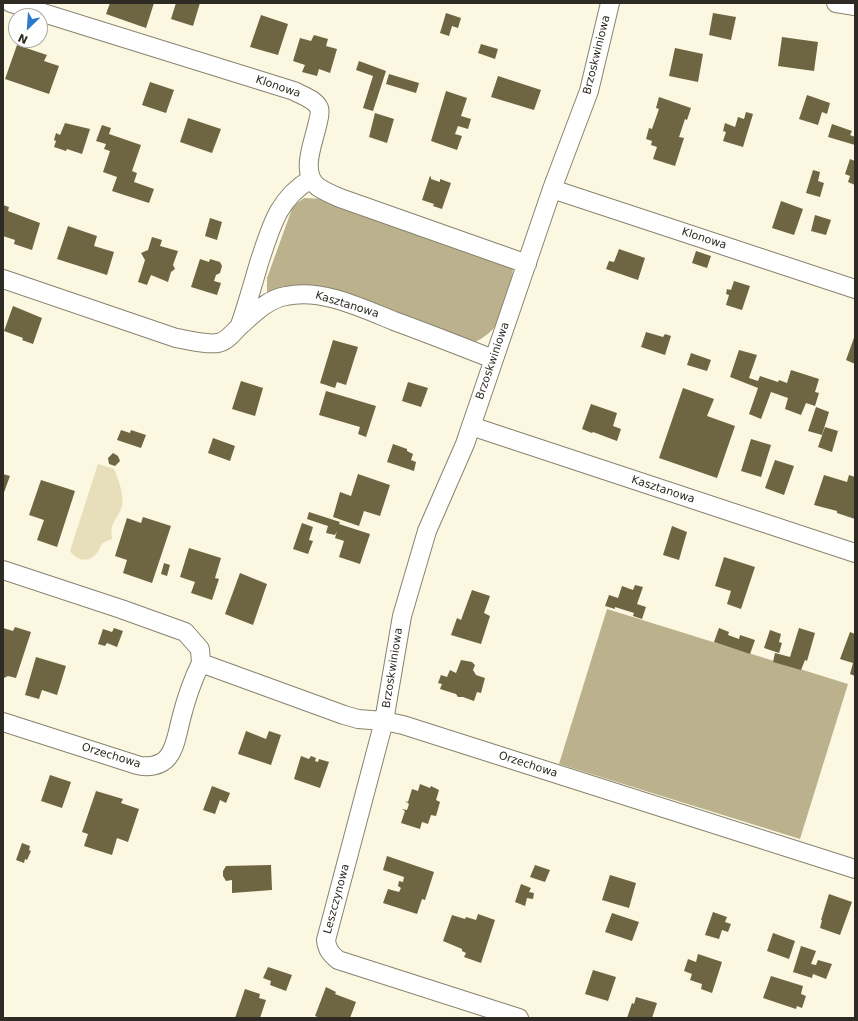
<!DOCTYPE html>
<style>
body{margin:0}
#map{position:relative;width:858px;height:1021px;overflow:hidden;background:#fbf7e0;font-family:"DejaVu Sans",sans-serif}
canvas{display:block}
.frame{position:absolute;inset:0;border:4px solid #2d2b23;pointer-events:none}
.north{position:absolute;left:8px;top:8px;width:40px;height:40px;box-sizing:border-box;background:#fff;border:1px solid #abaaa7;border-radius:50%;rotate:205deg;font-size:11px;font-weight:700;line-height:16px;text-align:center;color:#2d2b23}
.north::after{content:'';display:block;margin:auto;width:14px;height:18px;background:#2a7bca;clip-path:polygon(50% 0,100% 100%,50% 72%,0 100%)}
</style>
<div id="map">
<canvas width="858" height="1021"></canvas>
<div class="frame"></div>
<div class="north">N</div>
</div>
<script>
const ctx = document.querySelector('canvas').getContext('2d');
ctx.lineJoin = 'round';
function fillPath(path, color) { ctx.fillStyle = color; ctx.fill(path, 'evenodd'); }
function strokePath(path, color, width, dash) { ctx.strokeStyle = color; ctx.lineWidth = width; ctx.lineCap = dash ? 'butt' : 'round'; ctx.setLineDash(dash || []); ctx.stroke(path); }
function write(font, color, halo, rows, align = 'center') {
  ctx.font = font + ' "DejaVu Sans",sans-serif'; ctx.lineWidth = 4; ctx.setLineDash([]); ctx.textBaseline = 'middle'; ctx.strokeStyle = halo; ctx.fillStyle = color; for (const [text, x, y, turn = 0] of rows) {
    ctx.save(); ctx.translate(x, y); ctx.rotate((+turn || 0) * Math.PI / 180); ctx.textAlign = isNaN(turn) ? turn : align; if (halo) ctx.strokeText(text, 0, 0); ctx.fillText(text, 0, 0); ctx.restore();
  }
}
const green = new Path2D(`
 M98,464l16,5c4,9 12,30 7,40 -6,14 -11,13 -9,30 -3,1 -6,2 -9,4 -3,3 -4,8 -7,11 -8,9 -19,7 -26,-3z`);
const forest = new Path2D(`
 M304,198l21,1 182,63 6,7c-3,23 -7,53 -28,67 -5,4 -11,6 -17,9l-164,-57h-23l-14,6v-16l26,-72z
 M607,609l241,75 -48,155 -241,-75z`);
const building = new Path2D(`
 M110,3h44l-8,25 -40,-14z
 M176,3h24l-7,23 -22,-7z
 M446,13l15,5 -3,10 -6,-2 -3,10 -9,-3z
 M713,13l23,4 -5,23 -22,-5z
 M261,15l27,9 -10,31 -28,-8z
 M314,35l14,4 -2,7 11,3 -7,24 -11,-4 -2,7 -15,-4 3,-7 -12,-4 7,-23 11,3z
 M782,37l36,5 -4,29 -36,-5z
 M481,44l17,5 -3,10 -17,-6z
 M17,45l30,10 -3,6 15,5 -10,28 -44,-15z
 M675,48l28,6 -5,28 -29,-6z
 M359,61l27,10 -13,40 -10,-3 10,-32 -17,-6z
 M389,74l30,9 -3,10 -30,-9z
 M498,76l43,14 -7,20 -43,-13z
 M150,82l24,8 -8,23 -24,-8z
 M446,91l21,7 -6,18 10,3 -3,10 -10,-3 -3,8 7,2 -5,14 -26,-9z
 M807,95l23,8 -3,11 -5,-2 -4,13 -19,-6z
 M659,97l32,11 -4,12 -2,-1 -6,18 5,1 -9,28 -22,-7 4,-12 -6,-2 1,-4 -6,-2 3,-11 3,1 7,-20 -3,-1z
 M746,112l7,2 -10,33 -20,-6 3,-9 -3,-1 2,-8 10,4 3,-10 6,2z
 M375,113l19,6 -7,24 -18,-6z
 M188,118l33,11 -9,24 -32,-11z
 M65,123l25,6 -8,25 -15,-5 -1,2 -12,-4 2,-6 -2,-1 2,-7 4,2z
 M832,124l20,7 -2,4 5,2v8l-27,-8z
 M102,125l9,3 -2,6 32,11 -9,26 5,2 -3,9 20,7 -5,14 -37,-12 5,-14 -14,-5 7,-21 -6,-2 2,-5 -10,-3z
 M850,159l5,2v24l-7,-3 2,-6 -5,-2z
 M813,170l7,2 -2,9 6,2 -4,14 -14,-4z
 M430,176l1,1v2l9,3v-3l11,4 -9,26 -9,-3 1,-2 -12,-4z
 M781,201l22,8 -9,26 -22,-7z
 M3,205l6,2 -1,4 32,12 -8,27 -18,-6 1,-4 -12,-4z
 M815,215l16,5 -5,15 -15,-4z
 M210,218l12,4 -5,18 -12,-4z
 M68,226l29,10 -3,10 20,6 -7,23 -50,-16z
 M152,237l10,3 -2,6 18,5 -5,14 2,4 -4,3 -3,10 -17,-7 -4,10 -9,-3 7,-22 -4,-7 7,-3z
 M619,249l26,9 -7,22 -32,-11 3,-8 5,1z
 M696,251l15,5 -4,12 -15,-5z
 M200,259l9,3 1,-3 10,3 2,4 -2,7 -4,2 -2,6 7,2 -4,12 -26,-8z
 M734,281l16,5 -8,24 -16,-5 3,-10 -3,-1 1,-5 4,1z
 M13,306l29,12 -9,26 -11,-4 1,-2 -19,-7z
 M646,332l17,5 2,-3 6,2 -6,19 -24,-8z
 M855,335v29l-9,-4z
 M333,340l25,7 -12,38 -9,-3 -2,6 -15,-5z
 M739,350l18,5 -8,23 9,3 2,-5 18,6 1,-2 8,3 4,-13 28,9 -4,13 4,1 -4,13 -9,-3 -5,12 -16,-6 3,-11 -17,-6 -10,27 -12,-5 9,-26 -28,-11z
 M691,353l20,7 -4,11 -20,-6z
 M241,381l22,7 -8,28 -23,-7z
 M408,382l20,6 -7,19 -19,-6z
 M683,388l31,11 -7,17 28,10 -18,52 -58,-20z
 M326,391l50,15 -10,31 -8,-3 2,-7 -41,-12z
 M591,404l26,9 -4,13 8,3 -4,12 -24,-9 -1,1 -10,-4z
 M816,407l13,5 -7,23 -14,-4z
 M825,427l13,4 -6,21 -14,-5z
 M121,430l9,3 1,-3 15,5 -5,13 -24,-8z
 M213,438l22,8 -5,15 -22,-8z
 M751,439l20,6 -10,32 -20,-6z
 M393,444l14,5v2l6,3 -2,6 5,2 -2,9 -27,-9z
 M113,453l5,3 2,5 -5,5 -6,-2 -1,-6z
 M775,460l19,6 -10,29 -19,-7z
 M3,474l7,2 -7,19z
 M358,474l32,11 -10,31 -16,-5 -5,15 -26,-9 7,-25 11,4z
 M824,475l23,7 2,-7 6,2v42l-18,-6v-2l-23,-6z
 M41,480l34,11 -18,56 -20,-7 7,-20 -15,-5z
 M309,512l31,10 -1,2 31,10 -10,30 -21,-7 5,-16 -9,-3 2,-7 -2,4 -9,-2 2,-7 -21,-7z
 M143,517l28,9 -19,57 -29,-10 4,-13 -12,-4 12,-38 14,5z
 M302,523l11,4 -4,13 4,1 -5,13 -15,-5z
 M672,526l15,6 -8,28 -16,-5z
 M189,548l32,10 -6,20 4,1 -7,21 -21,-7 4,-11 -15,-5z
 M724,557l31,10 -14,42 -14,-5 4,-13 -16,-5z
 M164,563l6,2 -3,11 -6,-2z
 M240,573l27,11 -14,41 -28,-11z
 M635,585l8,2 -6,17 9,3 -4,12 -9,-3 1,-3 -19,-6v2l-10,-3 4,-11 9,3 4,-12 11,4z
 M472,590l18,6 -6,17 6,3 -9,28 -30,-9 6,-17 4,2z
 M15,627l16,5 -15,46 -8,-2 -4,2h-1v-50l10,3z
 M114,628l9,3 -6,16 -10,-4 -2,3 -7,-2 5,-15 9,3z
 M719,628l10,4 -1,3 11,4 1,-4 15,5 -5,14 -36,-12z
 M799,628l16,5 -8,28 -2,-1 -4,10 -28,-8 2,-9 15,4z
 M770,630l11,4 -2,8 3,1 -3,10 -15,-5z
 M850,632l5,2v42l-5,-2 3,-11 -13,-4z
 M36,657l30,9 -9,29 -15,-5 -3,9 -14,-4z
 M461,660l11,2 3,3 -2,5 3,5 9,3 -4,15 -4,-1 -3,9 -11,-4h-5l-2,-3 -16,-5 2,-5 -4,-1 3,-8 6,2 3,-7 6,3z
 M246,731l20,8 3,-8 12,4 -10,30 -33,-11z
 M301,756l8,3 2,-3 5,2 -1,3 3,1 1,-3 10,3 -9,26 -26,-9z
 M50,775l21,7 -9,26 -21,-7z
 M420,784l10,4 1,-2 8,4 -3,10 4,2 -4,14 -5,-1 -3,9 -6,-2 -2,7 -19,-6 4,-12 -3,-2 5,1 2,-6 -4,-3 3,1 4,-13 6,2z
 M212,786l18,7 -4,10 -6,-3 -5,14 -12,-4z
 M96,791l27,8 -2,4 18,6 -11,33 -11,-4 -5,17 -28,-9 4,-12 -6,-2z
 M22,843l8,3 -1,4 2,1 -4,9 -2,-1 -1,4 -8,-3z
 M387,856l47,16 -9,28 -3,-1 -5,15 -34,-11 5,-14 11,3 2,-4 -3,-2 1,-5 4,1 1,-5 -21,-7z
 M271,865l1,25 -40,3v-13l-6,1 -3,-5v-5l3,-5z
 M535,865l15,5 -5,12 -15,-5z
 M610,875l26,8 -7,25 -27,-8z
 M521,884l10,4 -2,4 5,1 -1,6 -6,-1 -2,8 -10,-4z
 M829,894l23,8 -12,33 -20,-7 2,-8h-1z
 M713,912l14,5 -2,5 6,2 -3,8 -6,-2 -3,9 -14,-4z
 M612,913l27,9 -7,19 -27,-9z
 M478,914l17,6 -14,43 -17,-6 2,-4 -4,-2v-2l-19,-8 9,-26 13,4 1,-2 10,3z
 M773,933l22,8 -6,18 -22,-8z
 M801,946l15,5 -5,13 5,1 2,-5 14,4 -6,15 -13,-5 -1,4 -19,-6z
 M698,954l24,8 -10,31 -11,-4 1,-5 -12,-4 2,-6 -8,-3 4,-12 8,3z
 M268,967l24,8 -6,16 -16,-6 1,-4 -8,-3z
 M593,970l23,7 -8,24 -23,-7z
 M771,976l32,10 -2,8 5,2 -4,12 -5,-2 -1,3 -33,-11z
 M326,987l10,5 -1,2 21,8 -6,16h-30l-5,-2z
 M245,989l15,5 -1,4 7,2 -6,18h-25z
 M636,997l21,6 -5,15h-25l5,-15 2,1z`);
const minor = new Path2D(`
 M11,3l283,88c7,4 21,8 25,17 2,5 -1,13 -2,18 -4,18 -17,47 1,61 6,4 15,8 22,11l187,66
 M836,3l19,3
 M552,189l303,100
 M3,279l173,59c13,2 28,7 42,5 10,-2 16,-12 23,-18 13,-12 27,-26 45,-29 35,-8 76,12 108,25 33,12 66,25 99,38
 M240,325c7,-20 13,-41 19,-62 12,-35 18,-64 52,-84
 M471,426l384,127
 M3,570l118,39 64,23 15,17 1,14 143,52 14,4 26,2 19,4 452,144
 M3,722l134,43c10,3 24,1 31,-8 8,-10 10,-27 13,-38 5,-20 11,-38 20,-56
 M519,1018l-181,-58c-7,-6 -11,-10 -12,-20l58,-219 18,-105 25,-85 38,-87 87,-255 37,-98 21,-88`);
const streetNames = [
 ["Brzoskwiniowa",597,55,-76],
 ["Klonowa",278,87,19],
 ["Klonowa",704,239,18],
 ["Kasztanowa",347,305,17],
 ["Brzoskwiniowa",493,361,-71],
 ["Kasztanowa",663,490,18],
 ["Brzoskwiniowa",393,668,-81],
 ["Orzechowa",111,756,17],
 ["Orzechowa",528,765,18],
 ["Leszczynowa",337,899,-75]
];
fillPath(green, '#e7dfba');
fillPath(forest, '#bbb28d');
fillPath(building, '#6e6643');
strokePath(minor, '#88836f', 20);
strokePath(minor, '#fff', 18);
write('11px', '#2d2b23', '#fff', streetNames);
</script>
